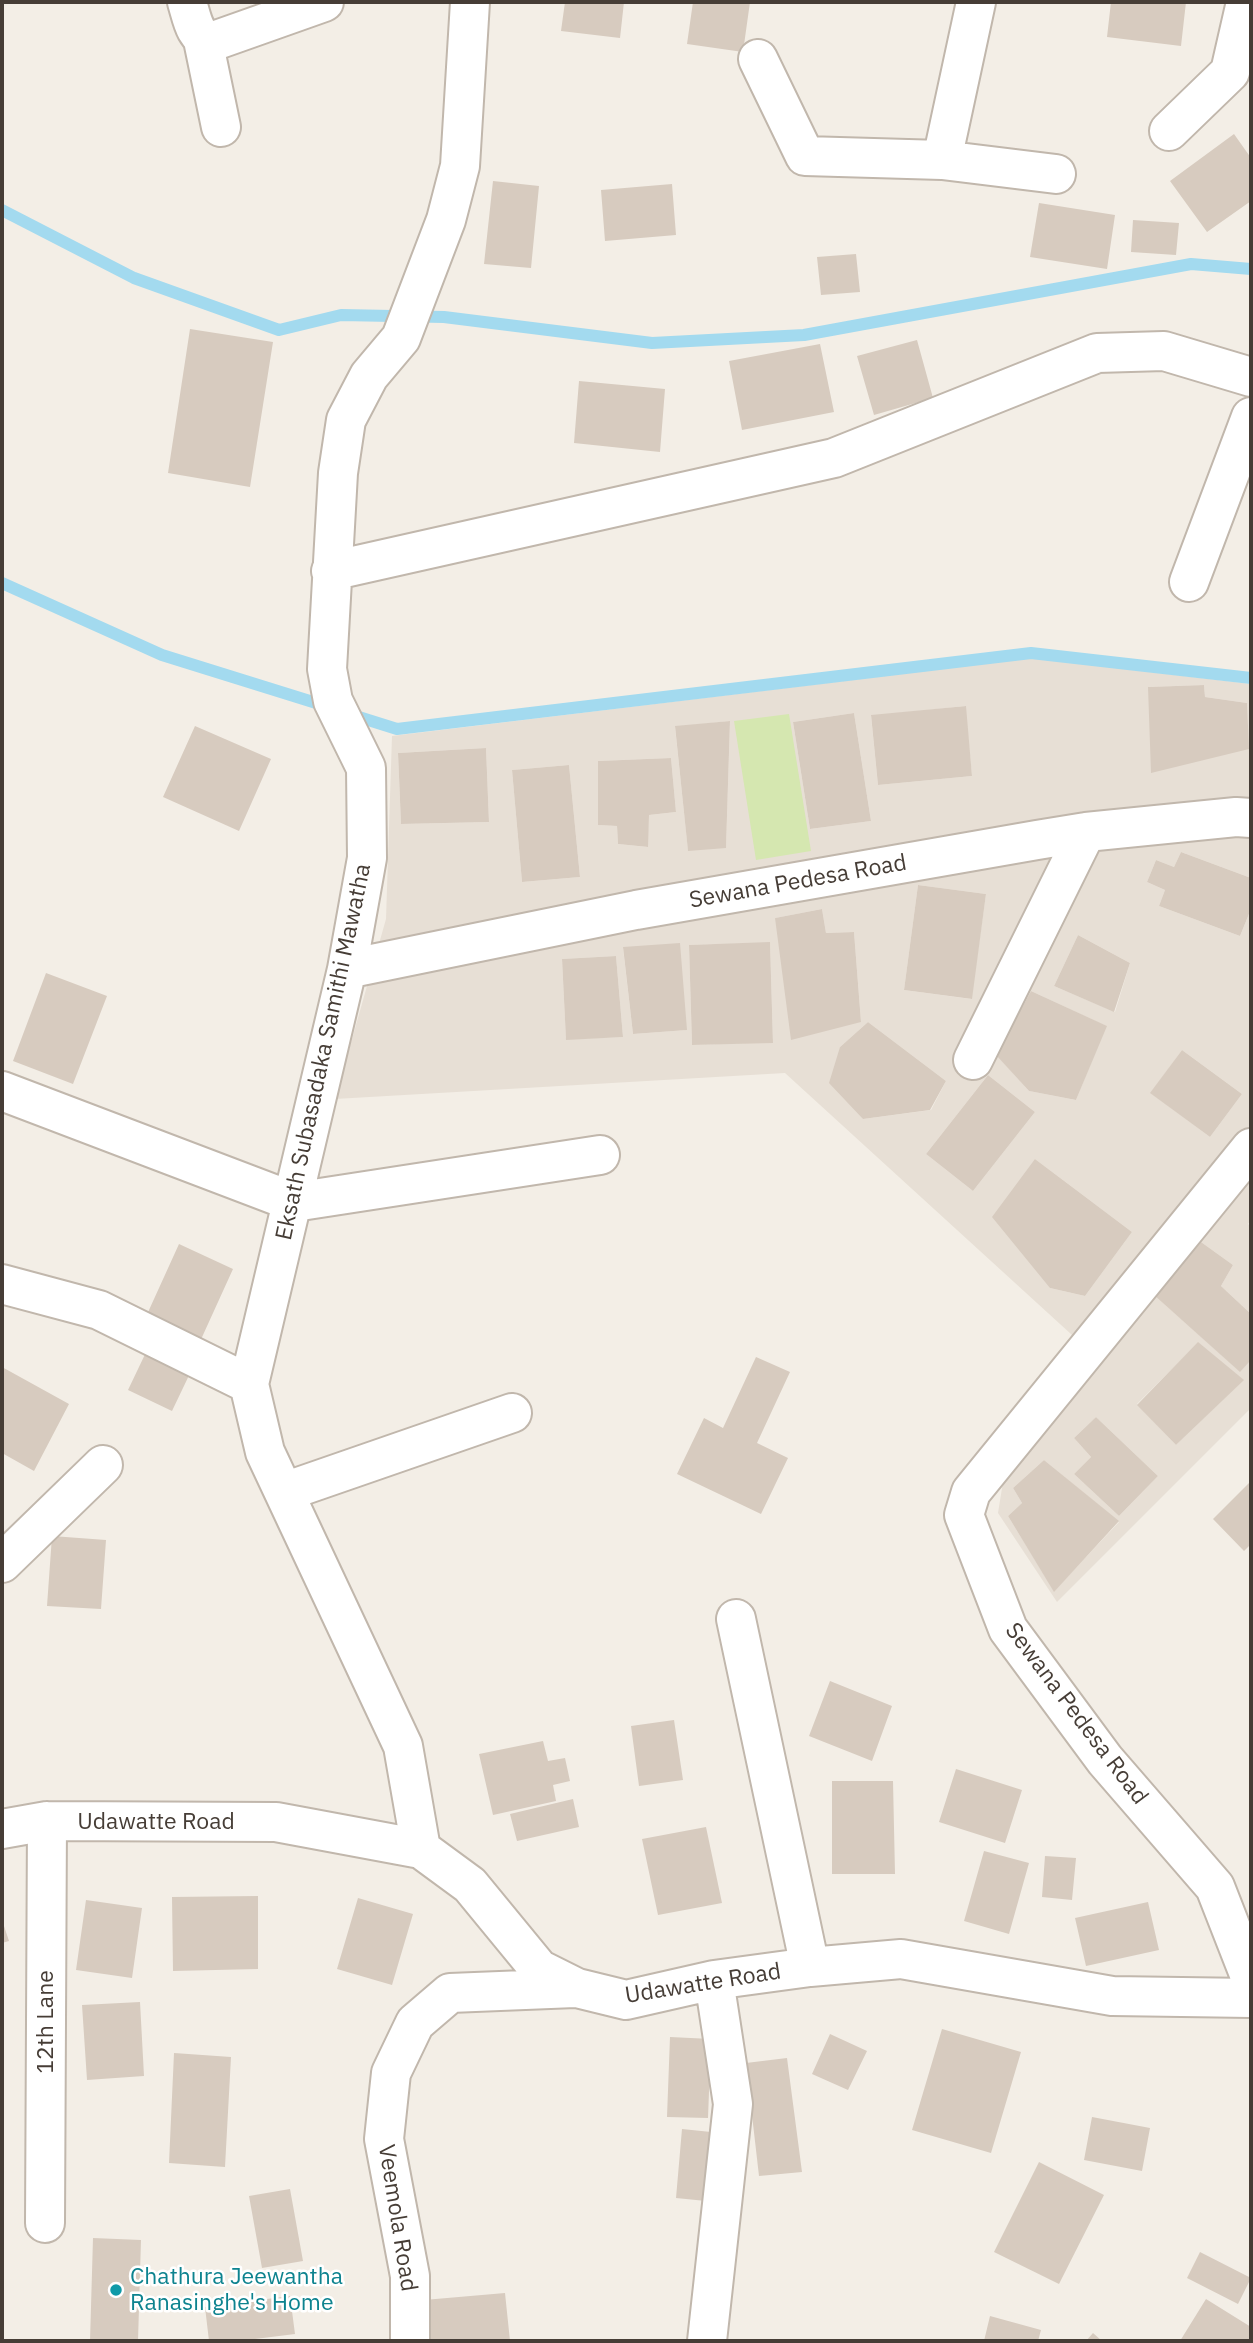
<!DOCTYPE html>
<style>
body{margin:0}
#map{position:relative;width:1253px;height:2343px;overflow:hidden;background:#f3eee6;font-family:"IBM Plex Sans",sans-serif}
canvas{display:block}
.frame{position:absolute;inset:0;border:4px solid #463d36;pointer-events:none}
</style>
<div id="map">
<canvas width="1253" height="2343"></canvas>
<div class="frame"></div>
</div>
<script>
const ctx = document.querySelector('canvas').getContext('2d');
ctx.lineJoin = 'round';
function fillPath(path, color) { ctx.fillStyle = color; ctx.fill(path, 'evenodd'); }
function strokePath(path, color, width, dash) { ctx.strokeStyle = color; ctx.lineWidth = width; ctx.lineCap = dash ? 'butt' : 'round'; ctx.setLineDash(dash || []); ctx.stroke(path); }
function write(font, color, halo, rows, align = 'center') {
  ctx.font = font + ' "IBM Plex Sans",sans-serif'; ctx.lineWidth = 5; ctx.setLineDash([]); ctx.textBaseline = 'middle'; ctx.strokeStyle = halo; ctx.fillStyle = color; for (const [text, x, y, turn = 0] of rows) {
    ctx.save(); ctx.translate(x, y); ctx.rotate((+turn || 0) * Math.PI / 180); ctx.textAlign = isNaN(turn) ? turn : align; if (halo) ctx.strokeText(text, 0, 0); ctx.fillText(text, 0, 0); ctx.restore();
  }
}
const residential = new Path2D(`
 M1032,658l219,26v194l-70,-26 -7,15 -18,-7 -9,22 18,8 -6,16 81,30 11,-27v310l-3,5 3,3v87l-30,-28 12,-21 -32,-23 -46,54 85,75 11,-11v48l-194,194 -59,-89 5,-31 80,-137 -298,-272 -450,26 51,-180 6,-183zM1204,685l1,12 42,6 1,46 -100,-62zM965,706l7,70 -94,9 -7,-69zM854,713l17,108 -61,8 -17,-107zM730,721l-4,126 -38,3 -13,-123zM486,748l3,74 -88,2 -3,-71zM671,758l5,54 -27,3 -2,32 -29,-3 -1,-18 -19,-1v-64zM569,765l11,112 -58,5 -10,-112zM918,885l68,9 -15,105 -67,-9zM822,909l4,24 28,-1 7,90 -86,-104zM1078,935l52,28 -15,49 -61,-26zM770,943l3,99 -81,3 -3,-100zM623,948l64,82h-1l-53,4zM616,956l7,81 -57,2 -4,-80zM1031,991l75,35 -30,74 -47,-9 -33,-37zM868,1022l78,59 -15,29 -68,9 -23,-72zM1182,1050l60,44 -32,43 -59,-44zM988,1075l47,37 -62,79 -47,-37zM1035,1159l97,73 -47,64 -35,-8zM1198,1343l45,37 -67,65 -39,-41zM1096,1417l62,59 -39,40 -45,-42 17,-17 -17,-19zM1044,1460l75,62 -65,69 -46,-75 14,-13 -9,-15z`);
const green = new Path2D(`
 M789,714l22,137 -55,9 -22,-139z`);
const stream = new Path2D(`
 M2,210l132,68 145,52 62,-15 103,2 208,26 152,-8 387,-71 60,5
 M2,583l160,72 167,52
 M346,713l51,16 634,-76 220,25`);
const building = new Path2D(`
 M565,2h59l-4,36 -59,-7z
 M693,2h57l-7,50 -56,-8z
 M1111,2h75l-5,44 -74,-9z
 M1234,134l17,24v43l-44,31 -37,-51z
 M493,181l46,5 -8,82 -47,-4z
 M672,184l4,51 -71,6 -4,-51z
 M1039,203l76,12 -8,54 -77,-12z
 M1133,220l46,3 -3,32 -45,-3z
 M856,254l4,38 -39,3 -4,-38z
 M190,329l83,13 -23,145 -82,-14z
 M917,340l16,58 -59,17 -17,-59z
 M820,344l14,68 -92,18 -13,-69z
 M579,381l86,8 -5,63 -86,-9z
 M1204,685l1,12 42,6 2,46 -98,24 -3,-86z
 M966,706l6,70 -94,9 -7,-70z
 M854,713l17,108 -61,8 -17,-107z
 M730,721l-4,127 -38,3 -13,-125z
 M195,726l76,33 -32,72 -76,-34z
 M486,748l3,74 -88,2 -3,-71z
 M671,758l5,54 -27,3 -1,32 -30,-3 -1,-18 -19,-1v-64z
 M569,765l11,112 -58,5 -10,-112z
 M1181,852l70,26v31l-11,27 -81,-30 6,-16 -18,-8 9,-22 18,7z
 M918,885l68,9 -14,105 -68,-9z
 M822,909l4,24 28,-1 7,90 -70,18 -16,-122z
 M1078,935l52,28 -16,49 -60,-26z
 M770,942l3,101 -81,2 -3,-100z
 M680,943l7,87 -54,4 -10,-87z
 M616,956l7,81 -57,3 -4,-81z
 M46,973l61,23 -34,88 -60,-23z
 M1031,991l76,35 -31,74 -47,-9 -33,-36z
 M868,1022l78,59 -16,29 -67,9 -34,-36 11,-36z
 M1182,1050l60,44 -32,43 -60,-44z
 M988,1075l47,37 -62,79 -47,-37z
 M1035,1159l97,73 -47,64 -35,-8 -58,-71z
 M1201,1242l32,23 -12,21 30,28v46l-11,12 -85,-76z
 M179,1244l54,25 -35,77 -54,-25z
 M1198,1342l46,38 -68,65 -39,-40z
 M149,1346l44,21 -21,44 -44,-21z
 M756,1357l34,15 -33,71 31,15 -27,56 -84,-40 27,-56 19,10z
 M2,1367l67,37 -35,67 -32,-18z
 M1096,1417l62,59 -39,40 -45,-42 17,-17 -17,-19z
 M1044,1460l75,61 -65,71 -46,-76 14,-13 -9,-15z
 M1251,1481v63l-7,7 -31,-32z
 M52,1536l54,4 -5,69 -54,-3z
 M830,1681l62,25 -20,55 -63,-25z
 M674,1720l9,60 -44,6 -8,-60z
 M543,1741l5,20 17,-3 5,23 -17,4 3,16 -63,14 -14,-61z
 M956,1769l66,21 -17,53 -66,-21z
 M832,1781h61l2,93h-63z
 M573,1799l6,28 -62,14 -7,-27z
 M706,1827l16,76 -64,12 -16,-76z
 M984,1851l45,12 -20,71 -45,-13z
 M1045,1856l31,2 -4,42 -30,-3z
 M258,1896v73l-85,2 -1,-74z
 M358,1898l55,16 -21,71 -55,-16z
 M86,1900l56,8 -10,70 -56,-8z
 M1148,1902l11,48 -73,16 -11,-48z
 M2,1920l7,21 -7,2z
 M140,2002l4,74 -57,4 -5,-75z
 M942,2029l79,23 -30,101 -79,-23z
 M830,2034l37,17 -19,39 -36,-16z
 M670,2037l41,2 -3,79 -41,-1z
 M174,2053l57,4 -6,110 -56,-4z
 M787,2058l15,114 -43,4 -13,-113z
 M1092,2117l58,11 -8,43 -58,-11z
 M682,2129l29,3 -5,69 -30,-3z
 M1039,2162l65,33 -45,89 -65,-32z
 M290,2189l13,72 -41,7 -13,-72z
 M93,2238l48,2 -3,101h-48z
 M1200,2252l51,26 -13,26 -51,-26z
 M505,2293l5,48h-83l-3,-41z
 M290,2296l5,38 -56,7h-30l-4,-34z
 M1206,2299l45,28v14h-71z
 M990,2316l51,14 -3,11h-54z
 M1093,2333l9,8h-16z`);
const minor = new Path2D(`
 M187,2c5,16 7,35 24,40l113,-40
 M203,40l18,87
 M758,59l47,97 137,4 114,14
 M1169,131l61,-59 16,-70
 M942,160l34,-158
 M331,571l503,-113 263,-105 67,-2 87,26
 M1189,582l62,-165
 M347,969l289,-59 401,-70 49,-8 150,-15 15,1
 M973,1060l113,-228
 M2,1091l292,111 306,-47
 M1251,1148l-280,344 -7,23 44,114 97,131 110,127 36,92
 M2,1284l97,26 150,74
 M284,1492l228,-79
 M2,1563l101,-98
 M736,1619l74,348
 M2,1829l45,-8 229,1 145,27 49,36 69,84 38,19 49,12 88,-20 96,-13 91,-8 211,37 139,2
 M421,1849l-18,-103 -138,-294 -16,-68 98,-415 20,-111 -1,-90 -33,-67 -6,-32 11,-196 8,-53 23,-44 32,-38 45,-118 14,-54 10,-164
 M45,2223l2,-402
 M410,2341v-65l-26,-137 7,-66 24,-50 35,-30 125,-5
 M707,2341l26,-237 -19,-124`);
const markers = [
 [116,2290,7,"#0f9aa8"]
];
const streetNames = [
 ["Sewana Pedesa Road",798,882,-10],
 ["Eksath Subasadaka Samithi Mawatha",324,1052,-78],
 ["Sewana Pedesa Road",1076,1714,53],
 ["Udawatte Road",156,1822],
 ["Udawatte Road",703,1984,-9],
 ["12th Lane",46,2022,-90],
 ["Veemola Road",397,2218,81]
];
const cultureNames = [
 ["Chathura Jeewantha",130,2277],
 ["Ranasinghe's Home",130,2303]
];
fillPath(residential, '#e7dfd5');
fillPath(green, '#d5e7b0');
strokePath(stream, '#a3daef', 12);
fillPath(building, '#d7cbbf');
strokePath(minor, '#c1b7ac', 42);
strokePath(minor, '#fff', 38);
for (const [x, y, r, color] of markers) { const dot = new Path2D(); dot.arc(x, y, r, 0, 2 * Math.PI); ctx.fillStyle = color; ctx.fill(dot); strokePath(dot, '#fff', 2.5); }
write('23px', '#463d36', '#fff', streetNames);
write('23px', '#0d838f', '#fff', cultureNames, 'left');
</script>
